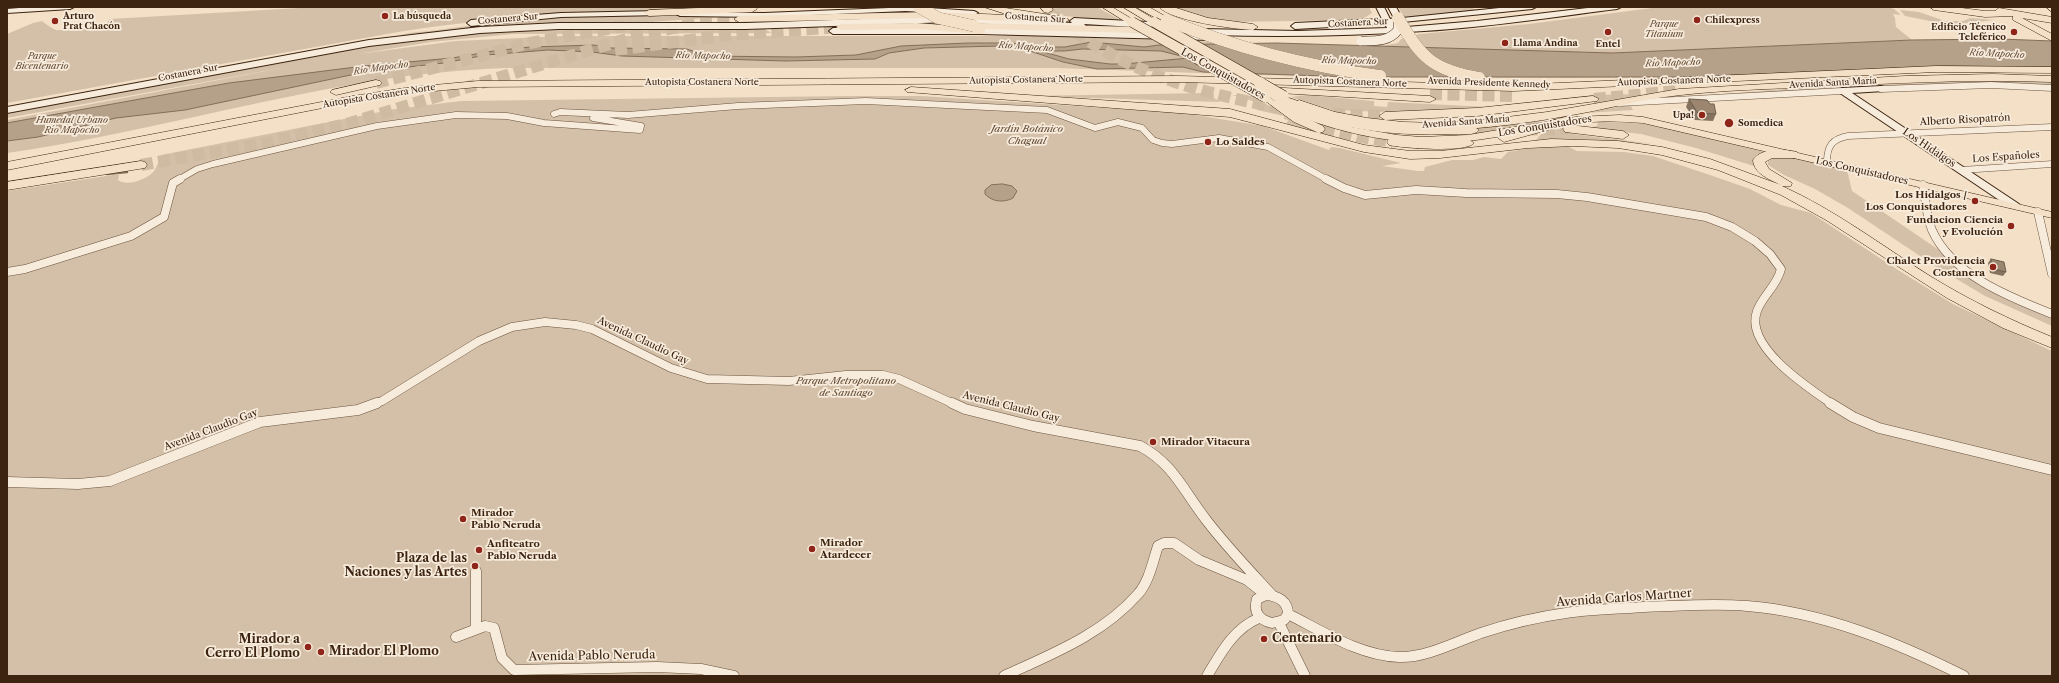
<!DOCTYPE html>
<meta charset="utf-8">
<style>
body{margin:0}
#map{position:relative;width:2059px;height:683px;overflow:hidden;background:#f3e0c7;font-family:"Libre Caslon Text",serif}
canvas{display:block}
.frame{position:absolute;inset:0;border:8px solid #3d2410;pointer-events:none}
</style>
<div id="map">
<canvas width="2059" height="683"></canvas>
<div class="frame"></div>
</div>
<script>
const ctx = document.querySelector('canvas').getContext('2d');
ctx.lineJoin = 'round';
function fillPath(path, color) { ctx.fillStyle = color; ctx.fill(path, 'evenodd'); }
function strokePath(path, color, width, dash) { ctx.strokeStyle = color; ctx.lineWidth = width; ctx.lineCap = dash ? 'butt' : 'round'; ctx.setLineDash(dash || []); ctx.stroke(path); }
function write(font, color, halo, rows, align = 'center') {
  ctx.font = font + ' "Libre Caslon Text",serif'; ctx.lineWidth = 3.5; ctx.setLineDash([]); ctx.textBaseline = 'middle'; ctx.strokeStyle = halo; ctx.fillStyle = color; for (const [text, x, y, turn = 0] of rows) {
    ctx.save(); ctx.translate(x, y); ctx.rotate((+turn || 0) * Math.PI / 180); ctx.textAlign = isNaN(turn) ? turn : align; if (halo) ctx.strokeText(text, 0, 0); ctx.fillText(text, 0, 0); ctx.restore();
  }
}
const green = new Path2D(`
 M317,7h475c-134,3 -262,4 -394,25l-391,71v-69l26,-11 9,-2c4,3 9,7 14,9 3,1 41,-4 48,-4l6,-7z
 M1054,7h43l25,14 -58,-5z
 M1171,7h198l3,6 -11,7 -134,2 -11,-1z
 M1398,7h73l3,2 14,1 -84,7z
 M1660,7h228l6,2 7,6 -8,-1 2,4 1,9 16,13 -212,10 260,15 -315,12 -74,1 -317,-3 -197,-7h-552c-41,2 -83,5 -124,12 -125,19 -248,55 -374,73v-33l296,-56 -296,54v-6l406,-74 119,-10 234,2 6,3 -259,1 -82,8 -73,12 98,-13 106,-5h475l339,11 22,-4 3,-4 19,-5 109,-10z
 M1900,10l19,2 26,9h18l7,-3 24,2 -44,5 -45,-9z
 M649,14l87,2 -101,7h-95l-69,5 -73,9c6,-5 24,-5 32,-6 73,-11 146,-15 219,-17z
 M1986,80l66,1v6l-24,-3 -379,16 173,-14z
 M1207,93l7,1v4l6,4 -193,-6z
 M1637,94l1,2 -38,7 -8,-8z
 M1232,95l21,1 44,27 21,10 -32,-8 2,-5 -4,-1v-3l-27,-6 2,-7z
 M1306,95l68,6v5l13,1 1,-5 102,5 -77,6 -81,-3 -41,-13z
 M848,96h73l262,17 80,13 66,24 2,-3 9,1 61,15 -19,3 36,5h6l1,-4 27,-7h21l11,-3 17,2 7,-7 33,-6h26l10,5 47,1 29,4 57,19 40,14 31,16 30,8 87,57 55,34 99,47v325h-2045v-485l106,-16h6l-1,5c9,7 30,-1 36,-9 3,-4 5,-11 7,-16l234,-46 66,-8z
 M1628,105l3,1 2,4 -48,3z
 M1561,116l-37,10 -47,8 -5,-6z
 M1598,122l41,1 45,8 84,22 -12,2 -2,5 3,7 -61,-19 -55,-14 -55,-6 11,-2z
 M1568,126l4,8 81,10 -74,-5 -43,1 5,-6z
 M1792,157l55,13 5,21 90,61 30,24 80,42v8l-67,-30 -50,-30 -87,-58 -33,-19 -31,-14 -16,-10v-4l5,-3z`);
const water = new Path2D(`
 M2001,39l51,2v26l-104,-1 -258,11h-336l-151,-5 -20,-5 -86,2 -34,-7 -42,-14 -22,-2 -75,2 -35,5 -14,6 -90,2 -163,-5 -30,-4 -44,-2 -62,5 -42,8 -79,9 -180,38 -69,8 -78,19 -31,4v-18l222,-40 135,-17 88,-8 41,-7 37,-4 64,-2 17,3 76,1 20,7 89,1 60,-2 45,-9 67,-3h45l23,4h29l26,-5 53,5 15,-2 117,-2 336,10 300,-13zM1083,49l78,2 28,7 -65,6h-14l-41,-5 -29,-8h24z
 M1003,184l9,2 5,5 -4,7c-9,5 -21,4 -28,-4v-4l6,-5z`);
const stream = new Path2D(`
 M107,174l20,-2`);
const highwayTunnel = new Path2D(`
 M1048,10c71,63 153,84 245,100
 M615,50l113,-15 113,-8
 M376,83l154,-40 94,-17
 M1430,94l85,2
 M1594,99l82,-8
 M1333,114l52,2
 M1306,124l55,13 32,5
 M1473,130l96,-1
 M141,165l125,-22 84,-20 289,-88 50,-10 49,-3`);
const streetFar2 = new Path2D(`
 M1881,89l110,-4 61,3
 M1620,103l222,-12
 M554,114l6,-2 68,3 110,-9 128,-5 181,9 48,18 23,-6 24,6 11,12 9,3 10,1 47,-6 49,9 60,33
 M1827,162c0,-16 5,-23 21,-26l204,-9
 M1962,170l90,-6
 M178,180l19,-11 16,-5 164,-38 79,-11 51,1 37,7 96,7 1,-4 -48,-8`);
const streetFar1 = new Path2D(`
 M1326,179l18,9 21,7 51,-5 50,3 91,1 30,3 119,20 26,10 23,14 15,13 11,15c-4,17 -18,26 -24,42 -13,35 50,76 75,93
 M1923,185c3,15 3,31 9,45 20,45 77,67 120,84
 M2038,212l14,62
 M7,272l18,-3 106,-33 33,-19 9,-34 7,-4
 M374,404l8,-3 97,-60 33,-14 33,-5 31,3 16,4 79,39 36,11 82,2 57,-6h37l16,4 55,25`);
const street = new Path2D(`
 M952,403l13,6 68,17 107,20c34,18 44,46 67,75 20,26 43,50 65,74
 M1830,403l23,14 26,11 173,42
 M7,482l71,2 32,-3 150,-59 98,-12 19,-7
 M476,571v58
 M1266,595c12,1 22,6 22,19l-4,6 -12,3c-13,-3 -19,-11 -15,-24z
 M1288,614c34,17 72,42 111,43 27,1 56,-15 82,-24 27,-9 56,-16 85,-20 26,-4 52,-4 78,-6 34,-1 69,-4 103,-1 76,6 149,36 217,70
 M1279,623l26,53
 M456,637l29,-11 9,2 8,30 12,12 143,-3 44,2 33,7
 M1004,676c48,-22 99,-42 134,-82 11,-12 15,-33 20,-48l6,-3h10l25,17 48,20 19,15
 M1207,676c14,-23 26,-47 52,-58`);
const secondary = new Path2D(`
 M31,7h43l-4,2 -63,4v-4z
 M914,7l60,4 4,2 -4,2 -68,-4 -142,6 -84,-1 -4,-2 4,-2 84,1z
 M1376,7h8l6,12 4,-1 -6,-11h8l6,11 107,-11h27l-4,2 -139,14 2,5 82,-7 119,-14h25l-4,2c-64,8 -128,18 -193,22 -71,5 -142,6 -212,4l2,2 -4,3 -229,-6h-148l-4,-3 4,-3h148l219,6 -2,-2 4,-3 96,2 89,-3 -2,-4 -90,5 -4,-3 4,-3 87,-4z
 M660,11h3v4l-102,2 -90,9 -4,-3 4,-3 90,-7z
 M951,16l121,7 -2,-2 4,-3 93,5 4,3 -4,3 -83,-5 2,2 -4,3 -131,-7 -205,7h-188l-78,4 -111,13 -362,67v-6l362,-67 111,-13 78,-4h188z
 M1881,86l3,1v4l-32,2 167,111 1,2 -1,2h-8l-174,-117 5,-3z`);
const primary = new Path2D(`
 M984,7h15l65,10 5,3 -5,3 -52,-7z
 M1102,7h10l25,15 -5,3 -3,-1z
 M1123,7h11l25,15 -5,3 -3,-1z
 M1930,7h24l31,4h10l4,-3 53,9v6l-30,-5 30,16v7l-39,-21v-4l-28,1 -51,-7z
 M2046,7h6v5z
 M1993,74l59,2v6c-79,-3 -158,1 -237,5 -45,2 -90,3 -134,8 -33,3 -66,12 -98,18 -70,13 -147,24 -217,11 -25,-4 -47,-11 -71,-19l-1,-2 5,-3 36,12 32,6 36,4 36,1 36,-2 72,-9 132,-23 226,-13z
 M1282,103l69,24 46,8 24,2 47,-2 108,-18 44,-2 23,2 409,95v6l-409,-95c-22,-2 -44,-2 -67,0 -36,5 -72,14 -108,18 -66,7 -129,-7 -190,-33l-1,-2 1,-2z`);
const highway = new Path2D(`
 M724,7h32l1,2 -5,3 -103,4 -5,-3 5,-3z
 M1040,7h11l2,3 -5,3 -4,-1z
 M1136,7h13l23,13 -5,3 -4,-1z
 M1159,7h14l35,11 45,6 5,3 -5,3c-19,-1 -82,-9 -94,-23z
 M932,12l100,4 5,3 -5,3 -100,-4 -193,4 -5,-3 5,-3z
 M917,23l52,4 1,-3 4,-1 205,5 5,3 -5,3 -194,-5v4l-4,1 -64,-5 -76,1 -5,-3 5,-3z
 M1936,66l116,1v6l-116,-1 -422,19 -335,-9 -701,5 -66,6 -59,9 -346,68v-8l346,-66 59,-9 66,-6 701,-5 335,9z
 M376,80l4,1 2,2 -2,2 -44,10 -6,-3 2,-2z
 M911,87l319,22 134,36 46,6h30l111,-12 67,2 44,6 48,12 71,26c-12,-6 -27,-11 -28,-25 9,-13 31,-11 44,-8l2,3 -2,3h-25l-7,4 4,7 23,14 -1,3h-9c53,24 99,59 148,90 39,24 80,44 122,61v11l-49,-20 -56,-30 -121,-78 -45,-25 -63,-25 -56,-15 -44,-7 -45,-2 -45,2 -88,10 -30,1 -46,-7 -134,-35 -323,-25 -2,-2z
 M1266,87l164,9 6,3 -6,3 -168,-10 -2,-2 2,-2z
 M1268,95l9,4 2,-2c9,-3 42,15 54,19 45,13 93,12 140,10l6,4c-4,6 -19,4 -26,4 -58,2 -116,-3 -168,-29l17,11 21,10 2,3 -2,3 -4,1 -25,-11 -30,-22 -2,-2 2,-2z
 M1593,96l6,3 -2,2 -120,15 -92,4 -6,-4 6,-4 92,-4z
 M1569,116l6,4 -2,3 -69,19 -6,-4 2,-3z
 M1569,125l54,6 6,4 -6,4 -58,-7 -2,-3 2,-3z
 M1393,138l44,3 31,-2 6,4c-7,10 -73,5 -85,2l-2,-3 2,-3z
 M141,161l4,1 2,3 -2,3 -138,22v-8z`);
const secondaryBridge = new Path2D(`
 M1361,41c14,0 28,1 37,-11v-12`);
const primaryBridge = new Path2D(`
 M1132,22l133,75
 M1154,22l130,74`);
const highwayBridge = new Path2D(`
 M919,7l19,11 36,8
 M1398,18c23,40 35,52 81,60
 M1167,20c69,28 139,46 213,56
 M1260,83l18,13`);
const wall = new Path2D(`
 M1689,99l27,15 -3,7 -18,-1 -9,-13z
 M1991,259l15,13 -3,4 -13,-3 -2,-10z`);
const building = new Path2D(`
 M1689,99l18,1 3,4h4l2,10 -18,-1z
 M1991,259l13,3 2,10 -13,-3z`);
const markers = [
 [385,16,4,"#8f2418"],
 [1697,20,4,"#8f2418"],
 [55,21,4,"#8f2418"],
 [1608,32,4,"#8f2418"],
 [2014,32,4,"#8f2418"],
 [1505,43,4,"#8f2418"],
 [1702,115,4,"#8f2418"],
 [1729,123,5,"#8f2418"],
 [1208,142,4,"#8f2418"],
 [1975,201,4,"#8f2418"],
 [2011,226,4,"#8f2418"],
 [1993,267,4,"#8f2418"],
 [1153,442,4,"#8f2418"],
 [463,519,4,"#8f2418"],
 [812,549,4,"#8f2418"],
 [479,550,4,"#8f2418"],
 [475,566,4,"#8f2418"],
 [1264,639,4,"#8f2418"],
 [308,647,4,"#8f2418"],
 [321,652,4,"#8f2418"]
];
const farPoinames = [
 ["Arturo",63,16],
 ["Prat Chacón",63,26],
 ["La búsqueda",393,16],
 ["Chilexpress",1705,20],
 ["Edificio Técnico",2006,27,"right"],
 ["Teleférico",2006,37,"right"],
 ["Llama Andina",1513,43],
 ["Entel",1608,44,"center"],
 ["Upa!",1694,115,"right"],
 ["Somedica",1738,123]
];
const farStreetnames = [
 ["Costanera Sur",1035,18,4],
 ["Costanera Sur",508,19,-5],
 ["Costanera Sur",1358,23,-3],
 ["Costanera Sur",188,73,-11],
 ["Autopista Costanera Norte",1026,80,-1],
 ["Autopista Costanera Norte",1674,81,-2],
 ["Autopista Costanera Norte",702,82],
 ["Autopista Costanera Norte",1350,82,2],
 ["Avenida Presidente Kennedy",1489,83,2],
 ["Avenida Santa María",1833,83,-3],
 ["Autopista Costanera Norte",379,96,-9],
 ["Avenida Santa María",1466,122,-4]
];
const farParknames = [
 ["Parque",1664,24],
 ["Titanium",1664,34],
 ["Parque",42,56],
 ["Bicentenario",42,66],
 ["Humedal Urbano",72,120],
 ["Río Mapocho",72,130]
];
const farWaternames = [
 ["Río Mapocho",1026,47,4],
 ["Río Mapocho",1997,54,3],
 ["Río Mapocho",703,56,1],
 ["Río Mapocho",1349,61,1],
 ["Río Mapocho",1673,63,-2],
 ["Río Mapocho",381,68,-8]
];
const streetNames = [
 ["Los Conquistadores",1223,74,29],
 ["Alberto Risopatrón",1965,120,-3],
 ["Los Conquistadores",1545,126,-9],
 ["Los Hidalgos",1929,148,34],
 ["Los Españoles",2006,157,-4],
 ["Los Conquistadores",1862,171,13],
 ["Avenida Claudio Gay",643,341,25],
 ["Avenida Claudio Gay",1011,407,14],
 ["Avenida Claudio Gay",211,430,-21]
];
const parkNames = [
 ["Jardín Botánico",1027,129],
 ["Chagual",1027,141],
 ["Parque Metropolitano",846,381],
 ["de Santiago",846,393]
];
const poiNames = [
 ["Lo Saldes",1216,142],
 ["Los Hidalgos /",1967,195,"right"],
 ["Los Conquistadores",1967,207,"right"],
 ["Fundacion Ciencia",2003,220,"right"],
 ["y Evolución",2003,232,"right"],
 ["Chalet Providencia",1985,261,"right"],
 ["Costanera",1985,273,"right"],
 ["Mirador Vitacura",1161,442],
 ["Mirador",471,513],
 ["Pablo Neruda",471,525],
 ["Mirador",820,543],
 ["Atardecer",820,555],
 ["Anfiteatro",487,544],
 ["Pablo Neruda",487,556]
];
const nearPoinames = [
 ["Plaza de las",467,559],
 ["Naciones y las Artes",467,573],
 ["Centenario",1272,639,"left"],
 ["Mirador a",300,640],
 ["Cerro El Plomo",300,654],
 ["Mirador El Plomo",329,652,"left"]
];
const nearStreetnames = [
 ["Avenida Carlos Martner",1624,598,-4],
 ["Avenida Pablo Neruda",592,656,-1]
];
fillPath(green, '#d4c0a8');
fillPath(water, '#b5a089');
strokePath(water, '#856e59', 1);
strokePath(stream, '#856e59', 2.5);
strokePath(highwayTunnel, '#cfbaa2', 12, [12, 5.5]);
strokePath(streetFar2, '#6a533e', 7);
strokePath(streetFar1, '#6a533e', 9);
strokePath(street, '#6a533e', 11);
strokePath(secondary, '#3d2410', 2);
strokePath(primary, '#3d2410', 1);
strokePath(highway, '#3d2410', 1);
strokePath(streetFar2, '#f7ebdb', 6);
strokePath(streetFar1, '#f7ebdb', 8);
strokePath(street, '#f7ebdb', 10);
fillPath(secondary, '#f7ebdb');
fillPath(primary, '#f3e0c7');
fillPath(highway, '#f3e0c7');
strokePath(secondaryBridge, '#3d2410', 10, []);
strokePath(primaryBridge, '#3d2410', 11, []);
strokePath(highwayBridge, '#3d2410', 12, []);
strokePath(secondaryBridge, '#f7ebdb', 9);
strokePath(primaryBridge, '#f3e0c7', 10);
strokePath(highwayBridge, '#f3e0c7', 12);
fillPath(wall, '#86735f');
fillPath(building, '#9c866f');
strokePath(building, '#6d5e4e', 1);
for (const [x, y, r, color] of markers) { const dot = new Path2D(); dot.arc(x, y, r, 0, 2 * Math.PI); ctx.fillStyle = color; ctx.fill(dot); strokePath(dot, '#f7ebdb', 1.5); }
write('bold 9px', '#3d2410', '#f7ebdb', farPoinames, 'left');
write('9px', '#3d2410', '#f7ebdb', farStreetnames);
write('italic 9px', '#634b36', '#f7ebdb', farParknames);
write('italic 9px', '#614934', '#f7ebdb', farWaternames);
write('10px', '#3d2410', '#f7ebdb', streetNames);
write('italic 10px', '#634b36', '#f7ebdb', parkNames);
write('bold 10px', '#3d2410', '#f7ebdb', poiNames, 'left');
write('bold 12px', '#3d2410', '#f7ebdb', nearPoinames, 'right');
write('12px', '#3d2410', '#f7ebdb', nearStreetnames);
</script>
